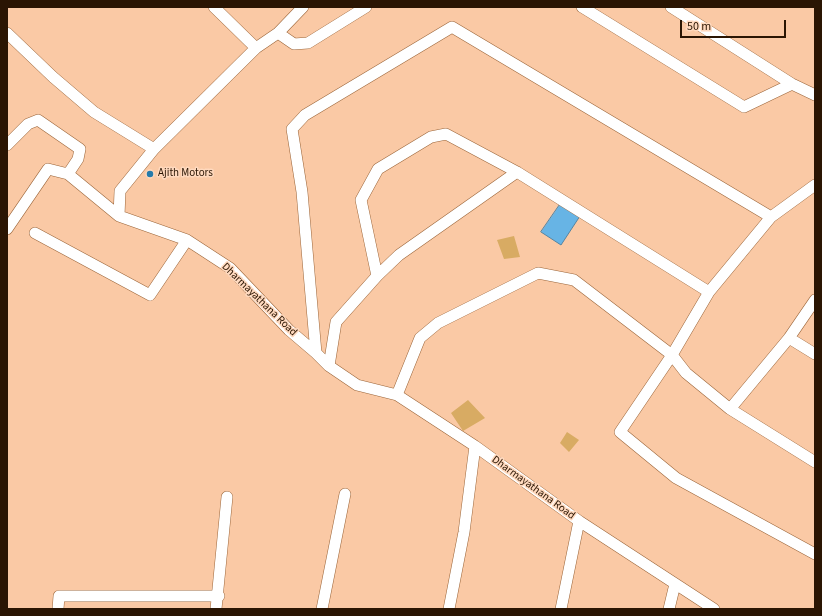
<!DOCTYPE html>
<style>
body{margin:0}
#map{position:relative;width:822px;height:616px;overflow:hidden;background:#fac9a5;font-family:"Source Sans 3",sans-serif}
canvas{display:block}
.frame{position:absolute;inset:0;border:8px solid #2a1503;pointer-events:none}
.scale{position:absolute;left:680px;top:20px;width:106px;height:18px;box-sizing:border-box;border:2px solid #2a1503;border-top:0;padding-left:5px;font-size:12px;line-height:14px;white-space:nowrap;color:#2a1503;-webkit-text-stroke:3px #ffd9be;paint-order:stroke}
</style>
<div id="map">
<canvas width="822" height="616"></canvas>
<div class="frame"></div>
<div class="scale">50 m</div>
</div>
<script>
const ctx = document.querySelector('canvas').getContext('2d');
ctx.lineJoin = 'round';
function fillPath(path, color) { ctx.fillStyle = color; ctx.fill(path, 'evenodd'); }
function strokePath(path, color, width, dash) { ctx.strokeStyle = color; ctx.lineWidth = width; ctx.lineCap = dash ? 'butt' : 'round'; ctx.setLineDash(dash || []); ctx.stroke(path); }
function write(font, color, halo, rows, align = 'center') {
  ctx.font = font + ' "Source Sans 3",sans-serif'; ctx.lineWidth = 3; ctx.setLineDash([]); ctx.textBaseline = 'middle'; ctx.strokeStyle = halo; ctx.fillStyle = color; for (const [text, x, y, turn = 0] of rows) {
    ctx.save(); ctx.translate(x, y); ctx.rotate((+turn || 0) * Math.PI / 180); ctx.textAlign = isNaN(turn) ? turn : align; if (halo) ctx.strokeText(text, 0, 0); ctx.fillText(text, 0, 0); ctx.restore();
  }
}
const water = new Path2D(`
 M561,203l19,13 -19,29 -20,-13z`);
const building = new Path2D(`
 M514,236l6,21 -16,2 -7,-19z
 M468,400l17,18 -22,13 -12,-18z
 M567,432l12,8 -10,12 -9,-9z`);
const street = new Path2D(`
 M214,7l42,41
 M582,7l162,100 48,-23
 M671,7l121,77 23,11
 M7,33l46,44 41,35 60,37 -34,42 -1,25 68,24 43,28 59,62 27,23 13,13 28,19 40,10 78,51 104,75 135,88
 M278,33l16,11 14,-1 58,-36
 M7,145l21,-21 10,-4 42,29 -2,10 -10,15
 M154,149l102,-101 22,-15 25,-26
 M7,229l41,-60 20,5 51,42
 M35,233l115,62 37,-55
 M377,276l-16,-76 17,-31 53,-32 15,-3 71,38 192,120 62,-75 44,-32
 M709,292l-37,63 -52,77 56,46 139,76
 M789,338l26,16
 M316,353l-14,-161 -10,-63 13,-14 147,-88 319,190
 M329,366l7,-44 41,-46 22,-21 118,-83
 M397,395l23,-57 18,-15 100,-50 36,7 98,75 14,18 44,36 85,53
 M730,409l59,-71 26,-38
 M58,609l1,-13h160
 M216,609l11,-112
 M322,609l23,-115
 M449,609l15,-77 11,-86
 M561,609l18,-88
 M669,609l6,-25`);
const markers = [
 [150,174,4,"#257aaa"]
];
const poiNames = [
 ["Ajith Motors",158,174]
];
const streetNames = [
 ["Dharmayathana Road",259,300,44],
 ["Dharmayathana Road",533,488,36]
];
fillPath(water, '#67b4e5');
strokePath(water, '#5584a1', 1);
fillPath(building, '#d8ab63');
strokePath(street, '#9b6539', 12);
strokePath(street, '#fff', 11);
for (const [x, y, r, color] of markers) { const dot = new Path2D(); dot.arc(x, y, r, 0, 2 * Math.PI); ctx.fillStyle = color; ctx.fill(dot); strokePath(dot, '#ffd9be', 1.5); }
write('11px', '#2a1503', '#ffd9be', poiNames, 'left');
write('11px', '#2a1503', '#ffd9be', streetNames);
</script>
